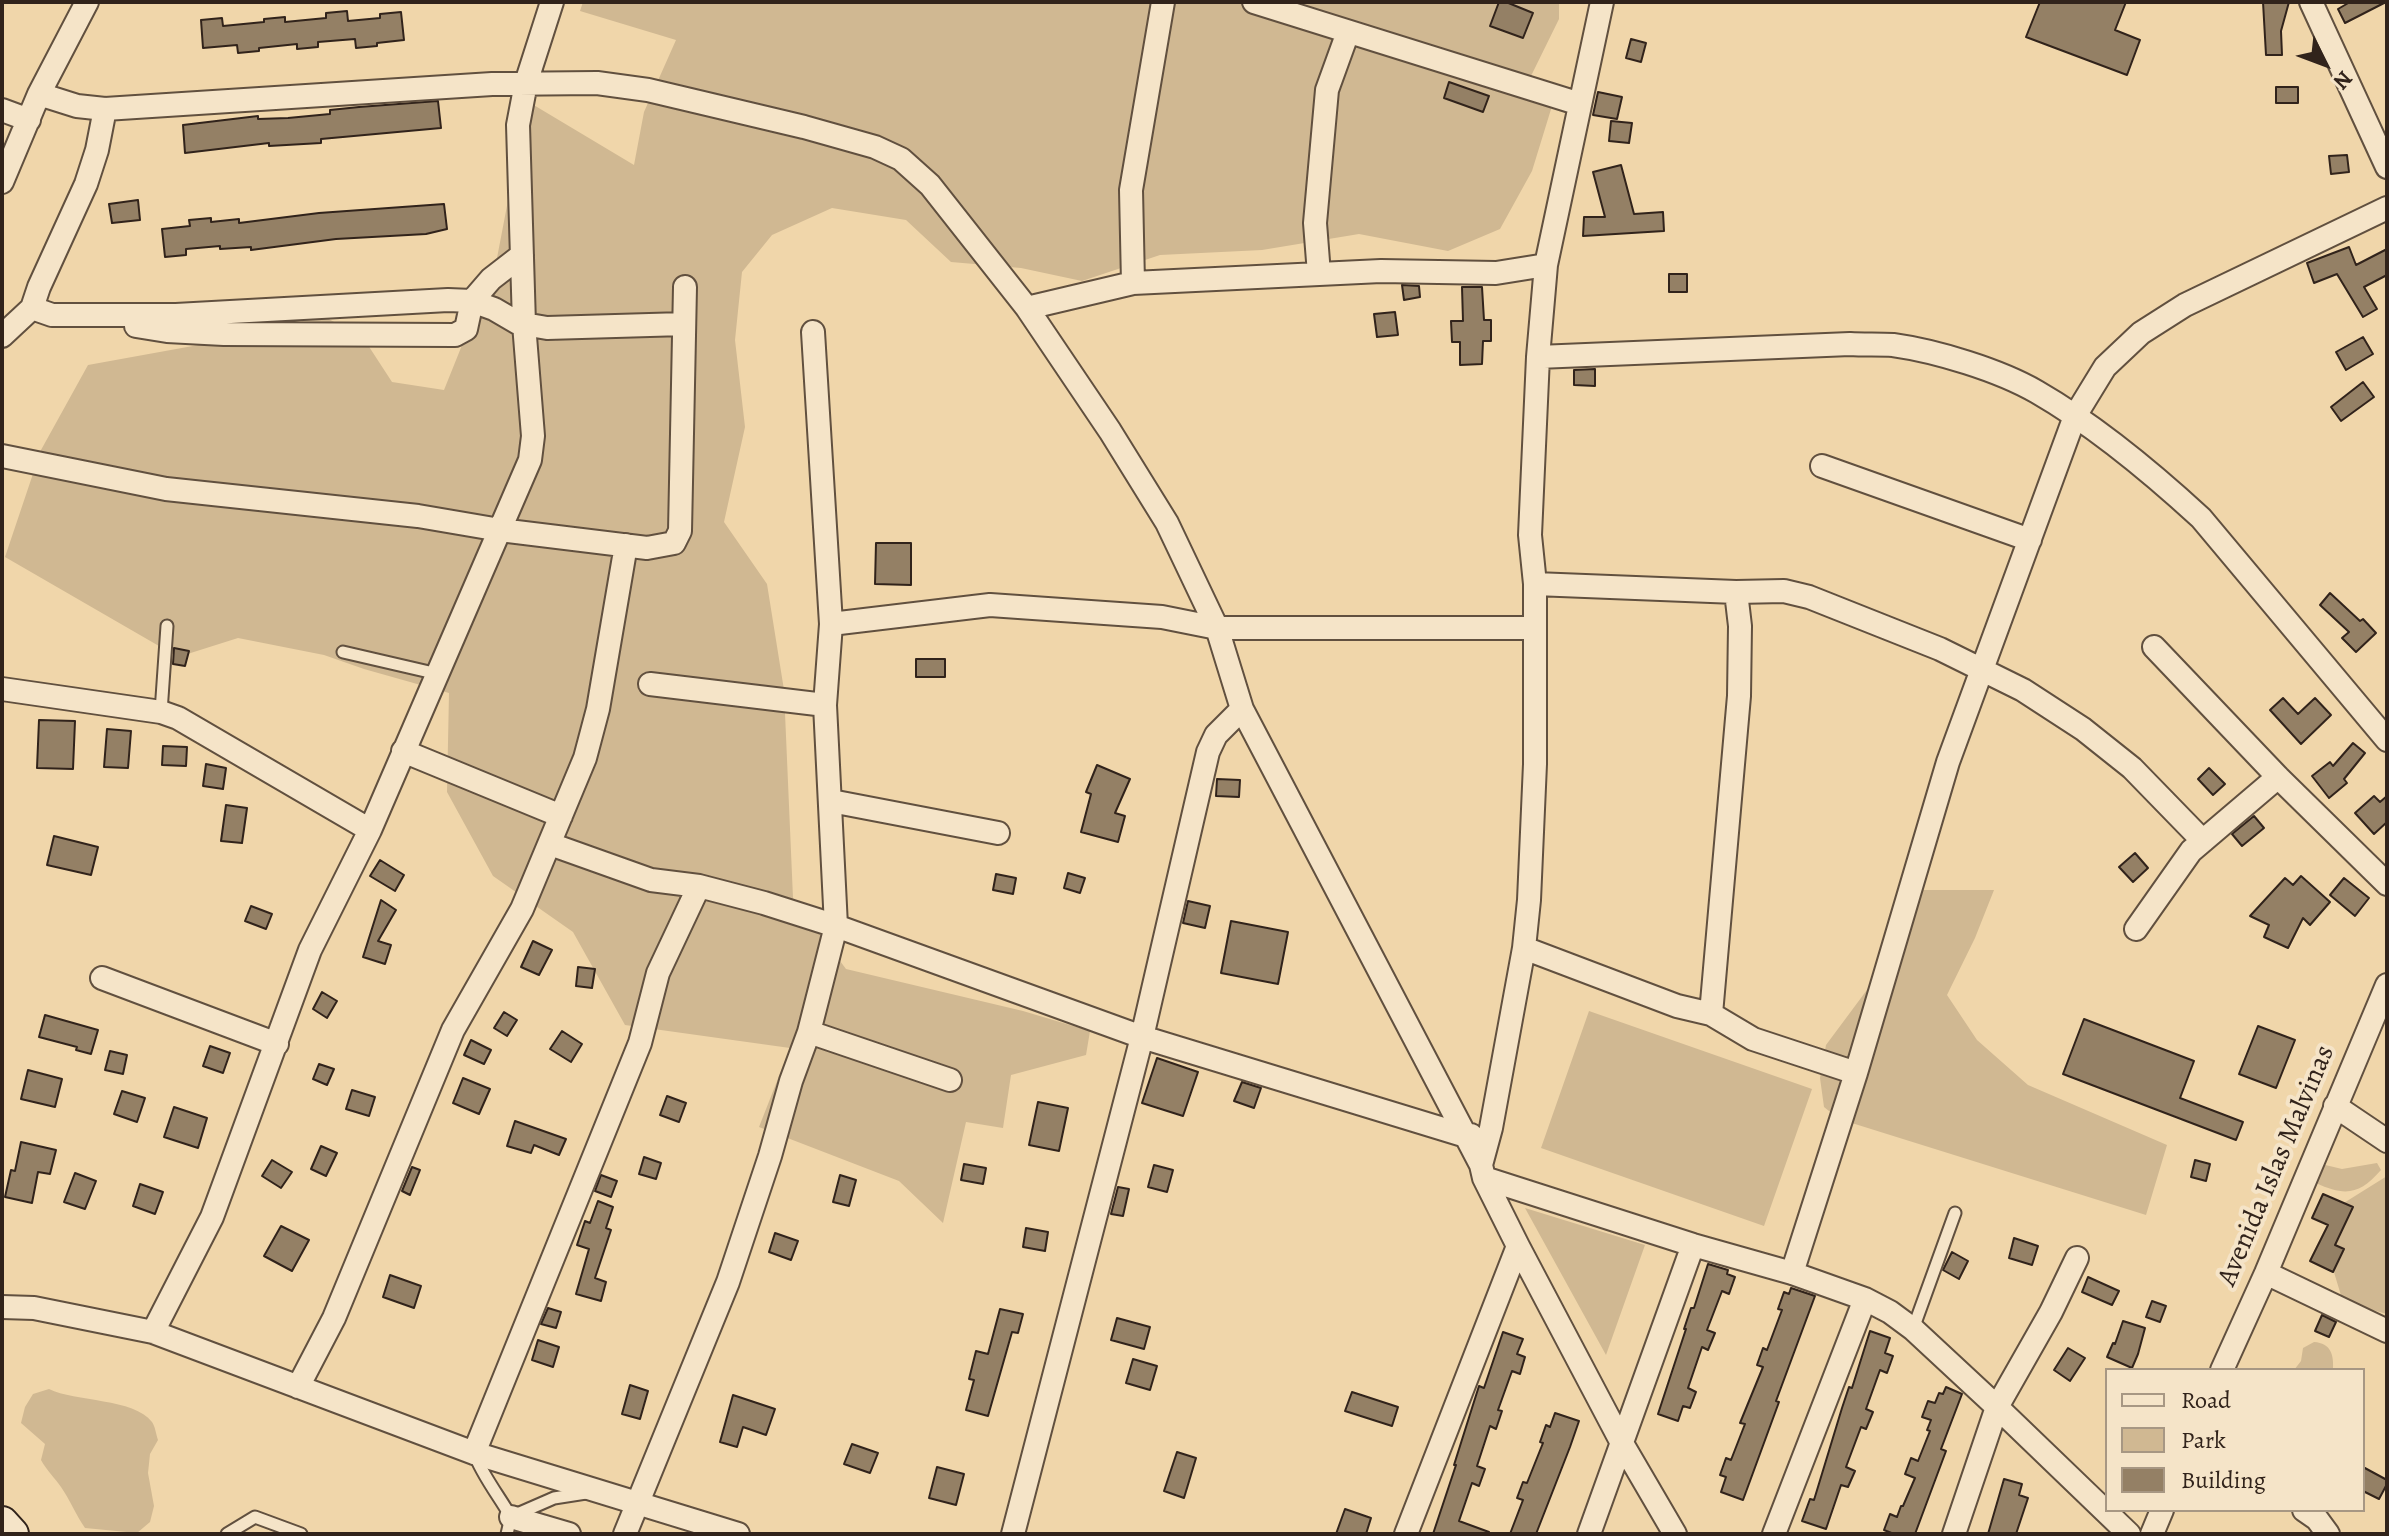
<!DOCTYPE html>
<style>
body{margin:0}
#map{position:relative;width:2389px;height:1536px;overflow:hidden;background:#f0d6aa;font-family:Alegreya,serif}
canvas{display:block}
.frame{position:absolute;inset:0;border:4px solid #31231b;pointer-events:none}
.legend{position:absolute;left:2105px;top:1368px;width:260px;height:144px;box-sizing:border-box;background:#f5e4c8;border:2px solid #a79783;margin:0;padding:10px 14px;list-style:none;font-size:24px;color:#31231b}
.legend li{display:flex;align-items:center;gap:16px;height:40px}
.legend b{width:40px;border:2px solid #a79783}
.north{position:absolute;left:2285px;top:24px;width:80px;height:80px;-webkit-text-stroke:6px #f5e4c8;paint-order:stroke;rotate:132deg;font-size:22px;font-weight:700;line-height:32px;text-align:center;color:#31231b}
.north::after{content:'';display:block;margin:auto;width:28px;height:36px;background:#31231b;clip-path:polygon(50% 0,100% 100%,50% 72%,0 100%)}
</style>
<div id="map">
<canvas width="2389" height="1536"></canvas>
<div class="frame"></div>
<ul class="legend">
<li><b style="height:10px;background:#f5e4c8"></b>Road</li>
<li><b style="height:22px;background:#d0b892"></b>Park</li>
<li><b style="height:22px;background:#948065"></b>Building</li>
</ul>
<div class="north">N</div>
</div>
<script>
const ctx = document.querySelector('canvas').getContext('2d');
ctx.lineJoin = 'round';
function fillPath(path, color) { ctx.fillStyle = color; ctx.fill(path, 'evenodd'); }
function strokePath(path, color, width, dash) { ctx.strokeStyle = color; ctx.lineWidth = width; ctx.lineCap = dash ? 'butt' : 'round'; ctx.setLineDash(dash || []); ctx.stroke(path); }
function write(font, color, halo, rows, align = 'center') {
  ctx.font = font + ' Alegreya,serif'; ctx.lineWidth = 8; ctx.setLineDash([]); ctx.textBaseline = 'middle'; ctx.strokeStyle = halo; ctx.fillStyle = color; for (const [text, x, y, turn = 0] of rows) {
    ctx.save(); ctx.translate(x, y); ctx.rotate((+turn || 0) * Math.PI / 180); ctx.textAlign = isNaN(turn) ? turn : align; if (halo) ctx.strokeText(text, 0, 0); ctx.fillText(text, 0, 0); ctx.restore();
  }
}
const green = new Path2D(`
 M583,2h976v17l-28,57 21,30 -20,65 -32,58 -52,22 -89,-17 -97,16 -102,5 -78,26 -61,-13 -70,-6 -45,-42 -74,-12 -60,27 -30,37 -7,68 10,87 -21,95 43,62 17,106 9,208 53,71 177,42 67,20 -4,24 -75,20 -8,53 -37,-6 -23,101 -44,-42 -140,-54 31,-79 -165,-23 -52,-93 -80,-56 -46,-84 2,-99 -85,-24 -40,-14 -86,-17 -60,19 -173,-100 36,-107 47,-85 193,-35 39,-16 44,25 28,43 52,8 53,-132 30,-157 107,64 10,-53 32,-72 -96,-29z
 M1917,890h77l-19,48 -28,57 30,45 51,45 139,60 -21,70 -307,-96 -15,-12 -4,-29 6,-33 81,-109z
 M1589,1011l223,78 -48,137 -223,-78z
 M2317,1163l25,6 35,-6 4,7c-21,24 -35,27 -65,13l-3,-6z
 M2387,1176v138l-44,-12 -20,-66 16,-30z
 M1525,1208l120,37 -39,110z
 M2314,1342c17,1 20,13 19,28h-39l7,-9 2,-13z
 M49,1389c26,13 85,9 103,33 3,4 4,12 6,18l-8,14 -2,19 6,33 -4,16 -13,11 -52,-5c-9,-13 -15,-28 -24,-41 -6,-9 -14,-16 -20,-27l4,-16 -24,-21 4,-16 8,-13z`);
const building = new Path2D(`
 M1499,2h7l27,11 -10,25 -33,-12z
 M2040,2h86l-11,28 25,10 -13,35 -101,-38z
 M2263,2h26l-8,29 1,24h-16z
 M2350,2h36l-41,21 -7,-14z
 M347,11l1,10 32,-3v-4l21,-2 3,28 -27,3v3l-21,2 -1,-9 -37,3v5l-21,2v-5l-38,4v3l-21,2 -1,-8 -34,3 -2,-28 21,-2 1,8 41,-4v-3l21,-2v5l41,-4v-5z
 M1631,39l15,4 -5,19 -15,-4z
 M1449,82l40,14 -6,16 -39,-14z
 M2276,87h22v16h-22z
 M1598,92l24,5 -5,22 -24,-4z
 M438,101l3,27 -120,11v4l-52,3v-3l-84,10 -2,-28 75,-9v3l30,-1 42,-4v-4l29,-3z
 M1611,121l21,2 -3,20 -20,-2z
 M2347,155l2,17 -18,2 -2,-18z
 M1621,165l13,49 29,-2 1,19 -81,5 1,-19h21l-12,-45z
 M138,200l2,20 -28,3 -3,-19z
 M444,204l3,25 -21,5 -90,5 -85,11v-3l-31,2v-3l-34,3v6l-21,2 -3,-28 28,-3 -1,-6 22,-2v4l28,-3v4l80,-10z
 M2349,247l7,18 31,-16v26l-23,12 13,22 -14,8 -26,-43 -23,9 -7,-20z
 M1669,274h18v18h-18z
 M1402,285l17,1 1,11 -16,3z
 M1462,287h20l2,33h7v21h-8l-1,23 -22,1v-23h-8l-1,-21h12z
 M1395,312l3,23 -21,2 -3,-23z
 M2363,337l10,17 -27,16 -10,-18z
 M1595,369v17l-21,-1v-15z
 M2363,382l11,15 -33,24 -10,-14z
 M876,543h35v42l-36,-1z
 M2330,593l30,28 3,-2 13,14 -20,19 -14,-14 7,-6 -29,-27z
 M174,648l15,3 -4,15 -12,-2z
 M916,659h29v18h-29z
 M2283,698l15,16 17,-16 16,17 -30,29 -31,-34z
 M39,720l36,1 -2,48 -36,-1z
 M107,729l24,2 -3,37 -24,-1z
 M2353,743l12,10 -21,26 3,4 -18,15 -17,-22 18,-14 3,4z
 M163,746l24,1 -1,19 -24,-1z
 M206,764l20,4 -3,21 -20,-3z
 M1097,765l33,14 -15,34 10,3 -7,26 -37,-10 10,-38 -5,-2z
 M2209,768l16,16 -12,11 -15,-16z
 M1217,779l23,1 -1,17 -23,-1z
 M2374,796l6,6 7,-6v26l-13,12 -19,-21z
 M226,805l21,3 -5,35 -21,-2z
 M2254,816l10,12 -22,18 -10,-12z
 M54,836l44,11 -7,28 -44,-10z
 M2135,853l13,15 -15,14 -14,-15z
 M380,860l24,15 -9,16 -25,-15z
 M1068,873l17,5 -5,15 -16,-5z
 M996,874l20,4 -3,16 -20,-4z
 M2301,876l29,26 -20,23 -7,-7 -15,30 -24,-11 5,-12 -19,-9 35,-38 8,7z
 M2344,878l25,20 -14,18 -25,-21z
 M381,900l15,10 -18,31 13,4 -6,19 -22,-7z
 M1188,901l22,5 -5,22 -22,-5z
 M251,906l21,8 -6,15 -21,-8z
 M1231,921l57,11 -10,52 -57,-11z
 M533,941l19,9 -13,25 -18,-8z
 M578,967l17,2 -3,19 -16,-2z
 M322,992l15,9 -10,17 -14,-9z
 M504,1012l13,8 -10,16 -13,-8z
 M45,1015l53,15 -7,24 -15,-4 1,-3 -38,-10z
 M2084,1019l110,42 -14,37 63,24 -7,18 -173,-66z
 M2258,1026l37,14 -19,48 -37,-14z
 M562,1031l20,13 -11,18 -21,-13z
 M471,1040l20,10 -7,14 -20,-9z
 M210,1046l20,7 -7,20 -20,-7z
 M110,1051l17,4 -4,19 -18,-4z
 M1157,1058l41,14 -15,44 -41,-13z
 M319,1064l15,5 -7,16 -14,-6z
 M28,1070l34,9 -7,28 -34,-8z
 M463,1078l27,11 -11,25 -26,-11z
 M1242,1082l19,6 -7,20 -20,-7z
 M352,1090l23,7 -6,19 -23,-7z
 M122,1091l23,7 -8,24 -23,-8z
 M667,1096l19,7 -7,19 -19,-7z
 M1038,1102l30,6 -9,43 -30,-6z
 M174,1107l33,11 -9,30 -34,-11z
 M515,1121l51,18 -7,16 -25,-10 -3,8 -24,-7z
 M21,1142l35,8 -6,24 -12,-2 -6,31 -27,-6 6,-27 4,1z
 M321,1146l16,7 -11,23 -15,-7z
 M644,1157l17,6 -5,16 -17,-5z
 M272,1160l20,12 -11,16 -19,-12z
 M2195,1160l15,4 -4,17 -15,-4z
 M964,1164l22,4 -3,16 -22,-4z
 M1154,1165l19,5 -6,22 -19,-5z
 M412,1167l8,3 -10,25 -8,-4z
 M75,1173l21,8 -11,28 -21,-7z
 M601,1175l16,6 -6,16 -16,-6z
 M840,1175l16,5 -7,26 -16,-4z
 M140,1184l23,8 -8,22 -22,-8z
 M1118,1187l11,2 -6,27 -12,-2z
 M2323,1194l30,13 -18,38 9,4 -11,23 -23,-11 18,-36 -16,-7z
 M598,1201l15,6 -7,21 5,2 -16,48 11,4 -5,19 -25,-7 13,-45 -12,-4 8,-24 5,2z
 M281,1226l28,14 -17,31 -28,-15z
 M1026,1228l22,4 -3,19 -22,-4z
 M775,1233l23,8 -7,19 -22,-8z
 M2014,1238l24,8 -6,19 -23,-7z
 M1952,1252l16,9 -9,18 -16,-9z
 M1708,1264l20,6 -1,4 8,3 -6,17 -7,-3 -15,39 8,3 -7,17 -6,-3 -14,41 8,4 -6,16 -7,-2 -5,15 -20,-7 28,-85h-2l7,-21h3z
 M390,1275l31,11 -7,22 -31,-11z
 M2088,1277l31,14 -7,14 -30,-13z
 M1791,1288l24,8 -39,105 3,1 -36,98 -22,-8 5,-15 -6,-2 6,-17 5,2 14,-36 -5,-1 23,-56 -6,-2 6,-17 4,2 15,-40 -4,-1 6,-17 5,2z
 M2152,1301l14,5 -6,16 -14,-5z
 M548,1308l13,4 -5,16 -15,-4z
 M1000,1309l23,5 -5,19 -6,-1 -24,84 -22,-6 8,-30 -5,-1 7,-28 12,3z
 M2322,1315l14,7 -7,15 -14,-6z
 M1117,1318l33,9 -6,22 -33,-9z
 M2123,1321l22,7 -7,26 -6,14 -25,-11 6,-14 2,1z
 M1870,1331l20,7 -5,15 8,3 -6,17 -7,-3 -14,39 7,3 -7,17 -5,-2 -15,40 9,4 -7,16 -7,-2 -15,44 -24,-8 8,-22 4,1 28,-92 7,-21 3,1z
 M1503,1332l20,7 -6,15 8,3 -5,17 -8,-3 -14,39 4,1 -6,18 -6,-3 -13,40 8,3 -6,17 -7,-3 -13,38 30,11v2h-56l23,-69h-2l18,-57 7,-22 5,2z
 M538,1340l21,7 -6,20 -21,-7z
 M2068,1348l17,10 -15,23 -16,-11z
 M1133,1359l24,7 -7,24 -24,-7z
 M630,1385l18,6 -8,28 -18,-5z
 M1946,1387l16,7 -21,55 5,2 -31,83h-21l-10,-4 6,-16 7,3 4,-11h2l12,-28 -10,-4 6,-16 7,3 12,-30 -3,-1 4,-10 -9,-3 6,-16 7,2 4,-10 4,1z
 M1352,1392l46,15 -6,19 -47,-15z
 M733,1395l42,14 -9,26 -23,-8 -6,20 -17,-5z
 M1555,1413l24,8 -9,26 -34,87h-26l13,-34 -6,-2 6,-16 4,1 16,-40 -3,-1 6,-17 4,2z
 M852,1444l26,9 -8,20 -26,-9z
 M1177,1452l19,6 -12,40 -20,-7z
 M937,1467l27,7 -8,31 -27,-7z
 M2363,1467l24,13v4l-8,15 -16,-8z
 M2004,1479l18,5 -3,11 9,3 -12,36h-28z
 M1345,1509l26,9 -5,16h-30z`);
const service = new Path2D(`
 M343,652l95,22
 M161,712l6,-86
 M1913,1329l42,-116
 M474,1453c8,22 25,43 37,64l-4,17
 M515,1515l39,-17 32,-5
 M227,1534l28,-17 46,17`);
const minor = new Path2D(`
 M1254,2l326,102
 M1602,2l-56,263 -8,92 -8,178 5,49v180l-6,136 -5,48 -33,180 -10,37 3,13 34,68 105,199 52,89
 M2311,2l76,165
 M39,94l38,12 28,3 387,-25 105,-1 51,7 156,37 71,20 26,12 29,26 97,123 83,123 57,92 50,105 25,81 239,456
 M105,109l-8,41 -11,34 -47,103 -7,21 20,7h124l272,-15 24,1 22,8 24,14 29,5 137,-4
 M2,110l27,10
 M2,182l37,-88 48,-92
 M1319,274l-4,-51 12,-133 21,-58
 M1133,283l-2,-93 32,-188
 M1027,308l106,-25 248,-12 115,2 50,-8
 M136,326l31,5 57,3 231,1 11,-6 6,-28 19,-22 31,-24
 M2,336l30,-28
 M1538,357l312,-13c14,1 29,0 43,1 43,6 106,25 144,47 59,34 114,80 164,126l186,222
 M2,456l164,33 252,27 82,14 147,18 27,-5 6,-12 5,-244
 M1822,466l208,74
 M1535,584l201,8 4,34 -1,70 -28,318
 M1736,592l48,-1 25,6 131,52 83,41 60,39 49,39 71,73
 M831,624l159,-19 172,12 55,11h317
 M2154,647l124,130 109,107
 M650,684l175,21
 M2,689l159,23 17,6 192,112
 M403,751l158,65
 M831,801l167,32
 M550,844l101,36 48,6 65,17 72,23 306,111 324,99 5,-1
 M2136,929l55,-78 87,-74
 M1524,948l153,58 34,8 42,25 103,34
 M102,978l175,66
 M809,1032l141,48
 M2335,1106l52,35
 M1484,1178l209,67 99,28 73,26 25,13 23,17 84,78 132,127
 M1792,1273l64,-200 92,-311 127,-346 30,-49 36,-34 44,-28 202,-97
 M2266,1273l121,58
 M2,1307l32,1 119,24 321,121 264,81
 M153,1332l59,-115 98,-267 60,-120 160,-370 3,-24 -9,-112 -6,-199 8,-42 26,-81
 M2222,1370l44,-97 121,-288
 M298,1387l36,-69 119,-288 69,-121 63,-151 13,-49 28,-164
 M474,1453l166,-410 18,-70 41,-87
 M2304,1510l13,9 11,15
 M511,1517l58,17
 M625,1534l103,-252 42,-126 21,-75 18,-49 27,-106 -11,-221 6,-81 -18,-292
 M1013,1534l129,-497 66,-285 8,-17 26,-26
 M1406,1534l112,-288
 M1589,1534l104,-289
 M1774,1534l91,-235
 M1954,1534l43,-127 54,-95 26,-54
 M2152,1534l10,-24`);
const secondary = new Path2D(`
 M2,1523l10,11`);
const streetNames = [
 ["Avenida Islas Malvinas",2277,1166,-67]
];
fillPath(green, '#d0b892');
fillPath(building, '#948065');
strokePath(building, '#31231b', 2);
strokePath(service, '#61503f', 15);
strokePath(minor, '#61503f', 26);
strokePath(secondary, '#31231b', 36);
strokePath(service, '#f5e4c8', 11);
strokePath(minor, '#f5e4c8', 22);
strokePath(secondary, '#f5e4c8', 32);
write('28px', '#31231b', '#f5e4c8', streetNames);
</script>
